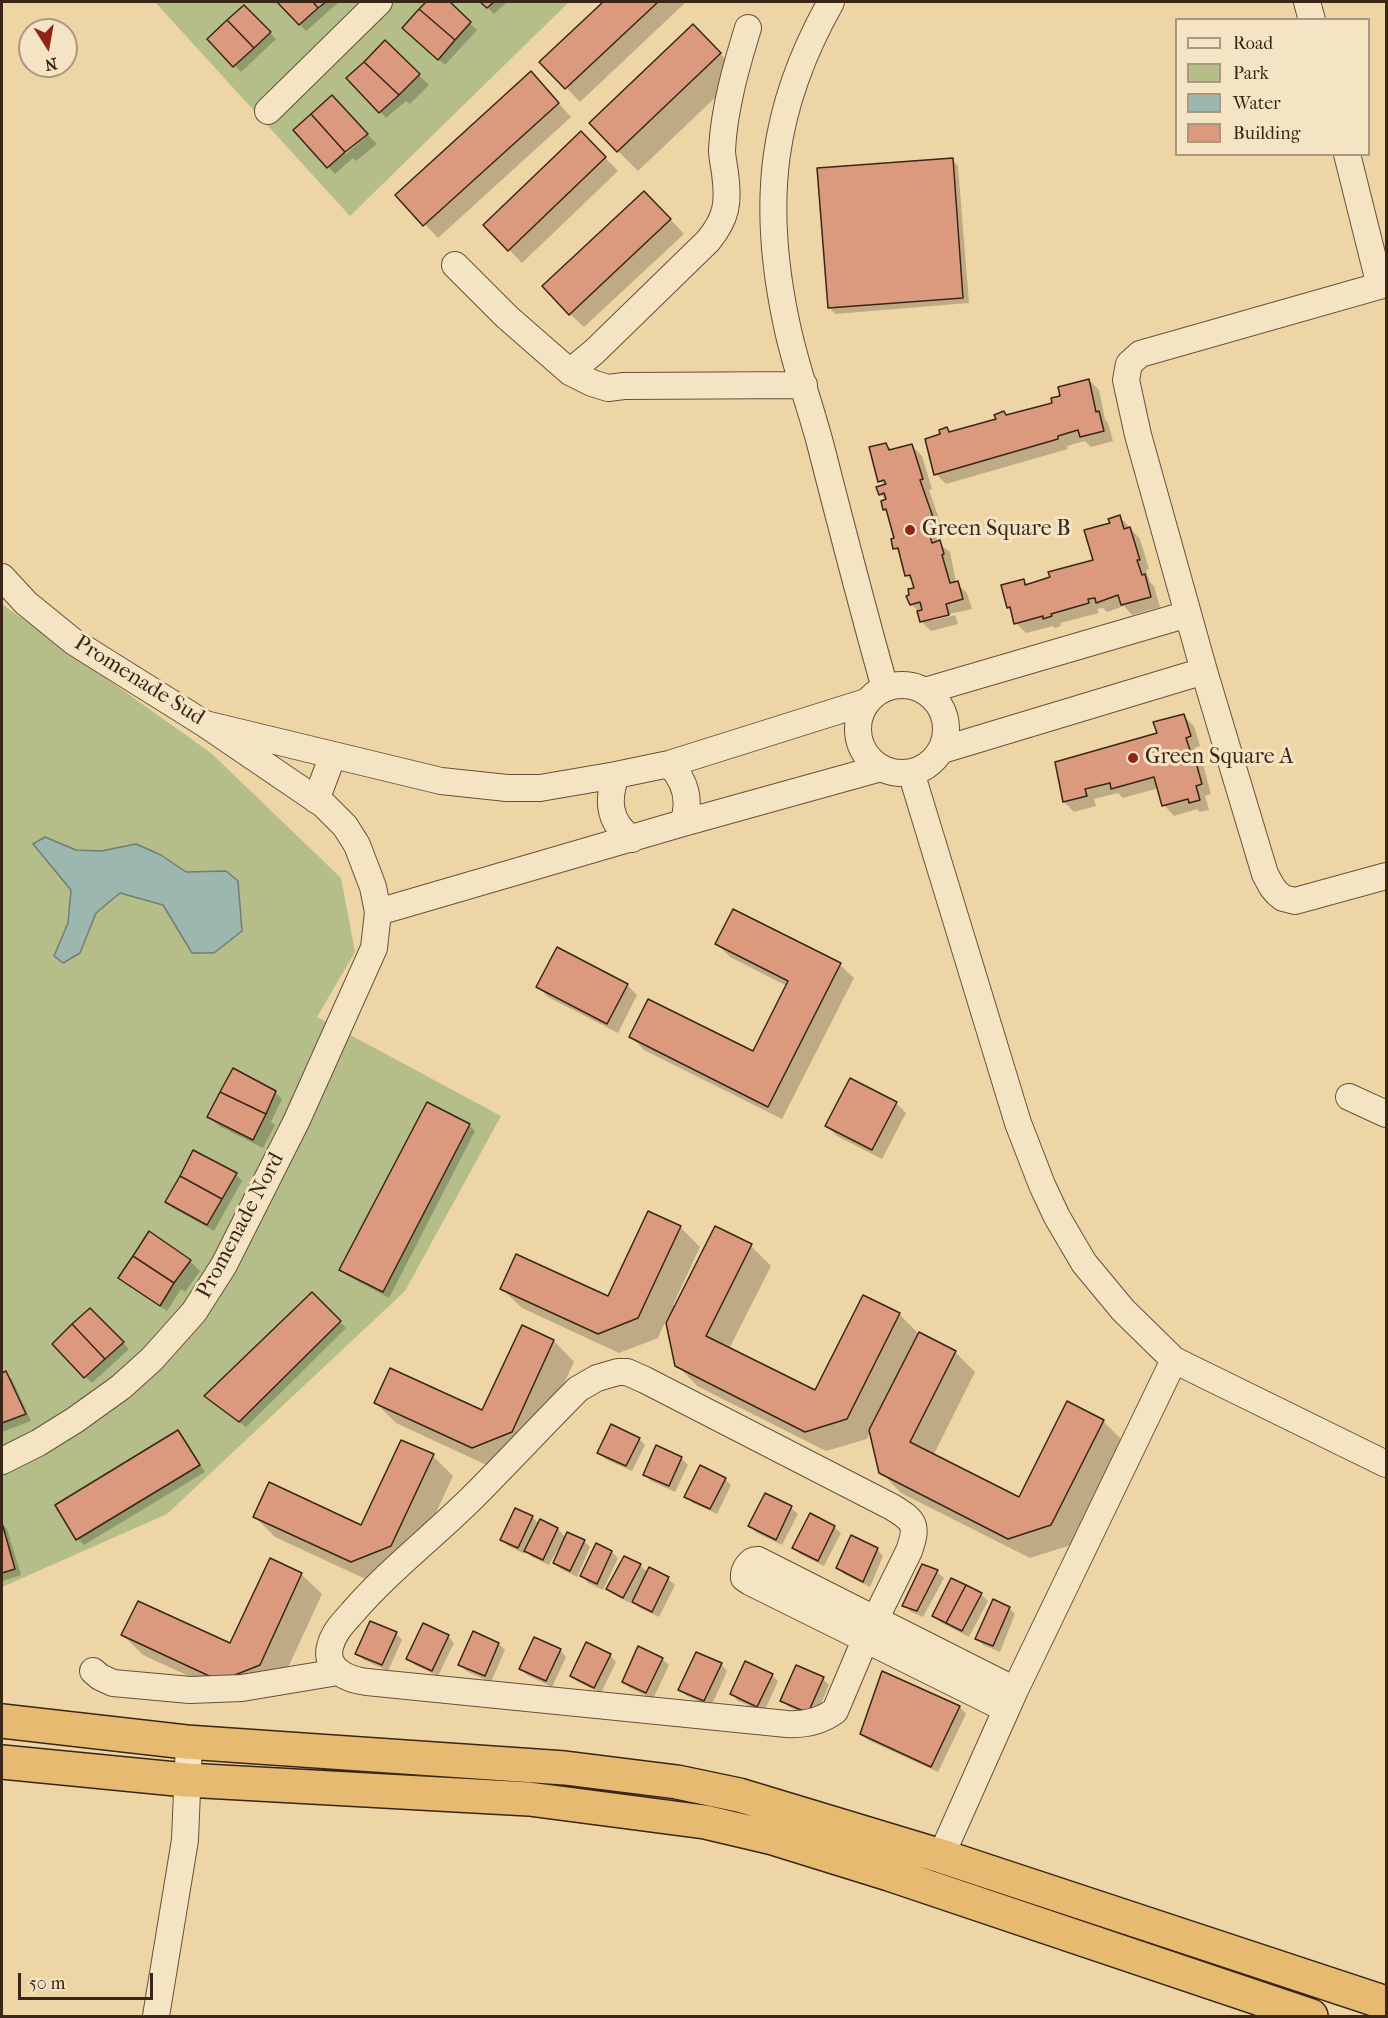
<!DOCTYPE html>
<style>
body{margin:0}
#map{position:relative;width:1388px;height:2018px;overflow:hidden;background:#eed5a5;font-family:"IM FELL French Canon",serif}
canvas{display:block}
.frame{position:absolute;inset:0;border:3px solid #392617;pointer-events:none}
.legend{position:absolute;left:1175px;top:18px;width:195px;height:138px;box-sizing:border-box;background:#f4e4c4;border:2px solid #a9987f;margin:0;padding:8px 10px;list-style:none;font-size:18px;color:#392617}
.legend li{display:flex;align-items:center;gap:12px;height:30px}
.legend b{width:30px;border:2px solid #a9987f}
.north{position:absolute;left:18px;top:18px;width:60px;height:60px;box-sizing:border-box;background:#f4e4c4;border:2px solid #a9987f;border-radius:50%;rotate:169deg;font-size:16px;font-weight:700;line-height:24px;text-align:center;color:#392617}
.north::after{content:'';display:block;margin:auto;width:21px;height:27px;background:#8f2418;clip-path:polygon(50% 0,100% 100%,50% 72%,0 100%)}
.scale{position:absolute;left:18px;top:1973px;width:135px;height:27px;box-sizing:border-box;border:3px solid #392617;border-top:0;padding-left:8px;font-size:18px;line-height:21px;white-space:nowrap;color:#392617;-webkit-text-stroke:4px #f4e4c4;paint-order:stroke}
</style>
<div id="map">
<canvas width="1388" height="2018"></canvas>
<div class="frame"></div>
<ul class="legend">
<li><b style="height:8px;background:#f4e4c4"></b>Road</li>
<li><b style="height:16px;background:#b5be89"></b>Park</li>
<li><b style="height:16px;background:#9bb7af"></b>Water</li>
<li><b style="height:16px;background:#db9a7d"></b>Building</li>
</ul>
<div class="north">N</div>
<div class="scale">50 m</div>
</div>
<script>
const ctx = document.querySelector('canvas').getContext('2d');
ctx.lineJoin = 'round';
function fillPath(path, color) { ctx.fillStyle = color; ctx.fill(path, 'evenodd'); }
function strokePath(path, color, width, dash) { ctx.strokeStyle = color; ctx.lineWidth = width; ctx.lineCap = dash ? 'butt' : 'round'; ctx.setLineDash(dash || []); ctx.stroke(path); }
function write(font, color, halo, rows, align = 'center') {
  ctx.font = font + ' "IM FELL French Canon",serif'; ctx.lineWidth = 6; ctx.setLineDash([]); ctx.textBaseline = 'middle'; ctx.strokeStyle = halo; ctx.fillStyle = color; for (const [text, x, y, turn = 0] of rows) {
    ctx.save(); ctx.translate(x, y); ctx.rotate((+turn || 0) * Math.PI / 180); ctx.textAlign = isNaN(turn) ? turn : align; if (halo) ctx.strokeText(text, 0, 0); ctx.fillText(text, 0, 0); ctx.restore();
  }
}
const green = new Path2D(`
 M155,2h414l-219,214z
 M2,604l209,149 130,125 14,74 -38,65 184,99 -96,175 -238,223 -165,73z`);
const water = new Path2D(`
 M45,837l31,13 25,1 35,-7 25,11 25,17 40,-1 12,10 4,50 -28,22h-22l-29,-48 -43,-12 -24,20 -16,40 -17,10 -9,-7 14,-33 3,-33 -38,-46z`);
const shadow = new Path2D(`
 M279,2h60l-33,29z
 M428,2h19l30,28 -32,35 -41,-37z
 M482,2h25l-13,12z
 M605,2h81l-106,100 -38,-40z
 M244,7l32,32 -35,33 -32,-33z
 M385,42l44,43 -19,19 -4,-3 -20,17 -38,-40z
 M713,46l27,28 -102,97 -20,-20z
 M544,87l27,30 -133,121 -41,-43z
 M295,130l51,24 22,-19 9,9 -21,17 -3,-3 -18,16z
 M581,133l37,38 -96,92 -37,-38z
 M952,159l6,7 11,137 -134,11 -6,-7z
 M658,206l26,28 -100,93 -14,-13z
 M1089,380l10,10 6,29 3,4 5,18 -22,6 -6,-6 -18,5 1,3 -122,35 -10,-10 6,-39 5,-6 4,4 103,-29z
 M886,444l7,7 19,-5 10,10 10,33 -3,1 14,40 -8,3 3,10 12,9 6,31 11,10 5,16 -41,9v3l24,-6 3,9 -27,7 -10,-10 -2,-9 -8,-8 5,-15 -2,-6 -8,-8 -5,-20 -6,-7v-9l-7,-26 -3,-4 2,-8 -7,-7 5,-8 -5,-5z
 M1120,517l20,22 9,30 -3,1 4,12 4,4 6,21 -28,8 -8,-9 -17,6 -4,-4 -6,1 2,4 -39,10 1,3 -6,2 -2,-2 -27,7 -10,-10 -3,-12 -5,-4 16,-27 4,5 66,-24 18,-37z
 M1184,716l10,10 6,20 -5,2 4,11 4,5 8,30 -6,2 4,14 -9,2 -3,-3 -23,7 -10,-11 -5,-17 -36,10 -5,-5 -24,6 2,7 -22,6 -10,-10 -7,-39 101,-29z
 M733,911l107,54 14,13 -72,141 -138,-69 -13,-14 122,17 34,-67 -57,-29 -13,-13z
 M627,985l10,10 -19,38 -70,-36 -10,-10z
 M234,1070l41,22 7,7 -11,23 4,3 -12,23 -44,-22 -10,-10z
 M896,1103l10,10 -24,46 -45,-23 -10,-10z
 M469,1125l6,6 -86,167 -41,-22 -7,-6z
 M236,1174l6,7 -28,50 -41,-23 -6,-6z
 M680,1227l20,20 -27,58 3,1 75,-60 20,20 -42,83 87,43 83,-78 20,20 36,18 20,20 -42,84 87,43 83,-78 20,20 -52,104 -41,13 -129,-65 -20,-21 -10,-41 -4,8 -41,12 -129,-65 -20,-21 -11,-45 -8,18 -39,15 -97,-45 -21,-20 108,10z
 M190,1261l10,10 -15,21 -4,-3 -14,22 -40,-26 -7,-7z
 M312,1294l34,34 -100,99 -33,-25z
 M90,1310l39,39 -37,34 -38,-39z
 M522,1327l32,14 20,21 -42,90 -39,16 -97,-45 -21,-21 108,10z
 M6,1373l6,6 19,42 -29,11v-57z
 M178,1432l6,6 21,34 -121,73 -6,-6z
 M639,1439l6,6 -13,26 -27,-12 -6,-7z
 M433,1456l20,20 -42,90 -39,16 -97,-45 -20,-20 107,10z
 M681,1458l7,7 -13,27 -24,-11 -7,-7z
 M725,1479l6,6 -14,29 -24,-11 -7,-7z
 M791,1508l7,6 -16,31 -25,-12 -7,-7z
 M532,1517l7,7 1,-3 18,8 7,8 -16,28 -17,-8 -6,-6 -1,3 -17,-8 -6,-6z
 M2,1524l5,5 14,46 -19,6z
 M834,1527l7,6 -17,33 -24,-12 -6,-6z
 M584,1541l6,6 -13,30 -16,-8 -6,-6z
 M597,1545l15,7 6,6 -15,32 -15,-7 -6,-7z
 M877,1549l6,7 -13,31 -26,-13 -6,-6z
 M640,1565l8,8 2,-4 18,10 7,6 -16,32 -19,-9 -8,-8 -2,3 -15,-8 -7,-6z
 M923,1566l14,6 7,6 -21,39 -12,-5 -7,-7z
 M301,1574l21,20 -42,91 -39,15 -98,-45 -20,-20 108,10z
 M981,1594l7,7 -19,36 -29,-15 -6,-7z
 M1009,1608l6,6 -15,38 -17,-7 -6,-6z
 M396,1633l6,7 -14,31 -24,-11 -7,-7z
 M448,1636l6,7 -16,33 -23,-11 -7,-6z
 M499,1644l6,6 -14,32 -25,-11 -6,-6z
 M560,1650l6,7 -14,30 -25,-12 -6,-6z
 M610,1655l6,7 -15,31 -23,-11 -7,-6z
 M662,1659l7,6 -16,34 -23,-11 -6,-6z
 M721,1664l6,7 -16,36 -24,-11 -7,-7z
 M883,1673l77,34 6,7 -28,58 -70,-32 -7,-6z
 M772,1675l6,6 -14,31 -26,-11 -6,-7z
 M823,1679l6,6 -14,33 -26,-11 -7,-7z`);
const building = new Path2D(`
 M277,2h36l5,6 -19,17z
 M313,2h13l-8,6z
 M426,2h24l21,20 -16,18 -36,-31z
 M480,2h14l-7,6z
 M603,2h55l-93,87 -26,-27z
 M244,5l27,27 -17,16 -27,-28z
 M419,9l36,31 -17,20 -36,-32z
 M227,20l27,28 -21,19 -26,-28z
 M693,24l28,29 -104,99 -28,-29z
 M385,40l35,34 -21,21 -35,-33z
 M364,62l35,33 -20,18 -33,-35z
 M531,71l28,32 -136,123 -28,-31z
 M332,95l36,39 -23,18 -34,-38z
 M311,114l34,38 -18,16 -34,-38z
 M581,131l25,26 -98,94 -25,-26z
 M953,158l10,140 -135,10 -11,-140z
 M644,191l27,28 -102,96 -27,-29z
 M1089,379l7,33 3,-1 5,20 -24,6 -2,-7 -20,6v3l-124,36 -9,-36 15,-5 -1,-4 8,-3 2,5 47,-13 -2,-4 10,-4 2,4 46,-12 -1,-5 9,-2 -2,-9z
 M886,443l3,7 23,-6 11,35 -3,1 14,40 -8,3 6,20 8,-3 4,14 -2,1 8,28 8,-2 5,18 -17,5 3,11 -29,7 -3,-11 5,-1 -2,-8 -10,3 -4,-9 3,-1 -1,-6 6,-1 -4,-13 -5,1 -7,-28 -5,1 -2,-10 3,-1 -8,-29 -3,1 -2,-9 5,-2 -2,-6 -5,2 -3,-8 10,-3 -2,-4 -6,2 -9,-35z
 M1120,515l4,14 6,-2 10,33h-3l5,15 3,-1 6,23 -30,8 -3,-10 -22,8 -1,-5 -7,1 1,4 -38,11 1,2 -9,3v-3l-29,8 -4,-17 -3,1 -6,-23 23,-6 1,6 25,-8 -2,-5 45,-12 -9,-30 26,-7 -2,-4z
 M1184,714l7,22 -5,2 5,15 2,-1 9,32 -6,2 4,14 -11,3 -1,-4 -26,7 -8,-29 -43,12 -1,-6 -25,6 2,7 -24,6 -8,-40 102,-29 -4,-11z
 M733,909l108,54 -73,144 -139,-70 19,-38 105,52 35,-70 -73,-37z
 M557,947l71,37 -21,40 -71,-37z
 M233,1068l43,23 -10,23 -46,-22z
 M850,1078l47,24 -25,48 -47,-24z
 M220,1092l46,22 -13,26 -46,-23z
 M427,1102l43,22 -87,168 -44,-22z
 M193,1150l44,23 -15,26 -42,-23z
 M180,1176l42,23 -15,26 -42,-23z
 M648,1211l33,15 -43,92 -40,16 -98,-45 16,-35 92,42z
 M715,1226l37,18 -46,92 109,54 48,-95 37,18 -53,106 -42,13 -130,-66 -9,-43z
 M149,1231l42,29 -17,23 -41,-27z
 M133,1256l41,27 -14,23 -42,-28z
 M312,1292l29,29 -102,101 -35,-26z
 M90,1308l34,34 -19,17 -33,-35z
 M72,1324l33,35 -21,19 -32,-34z
 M522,1325l32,15 -42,92 -40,16 -98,-45 16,-35 92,42z
 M919,1332l37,19 -46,91 109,55 48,-96 37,19 -53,105 -43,14 -129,-66 -10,-43z
 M6,1371l20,43 -24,9v-50z
 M611,1424l29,14 -14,28 -29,-13z
 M178,1430l22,35 -124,75 -21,-35z
 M401,1440l33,14 -43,92 -40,16 -98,-45 16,-35 92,43z
 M656,1445l26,12 -13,29 -26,-11z
 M700,1465l26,13 -16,31 -26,-12z
 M765,1493l27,13 -16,34 -28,-14z
 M515,1508l18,8 -15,32 -18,-8z
 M810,1513l25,13 -17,35 -26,-13z
 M540,1519l18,9 -15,32 -19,-9z
 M2,1523l13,46 -13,4z
 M567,1532l18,8 -15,31 -17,-8z
 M851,1535l27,13 -15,34 -27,-14z
 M596,1543l16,8 -15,33 -17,-8z
 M624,1556l17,8 -18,34 -17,-9z
 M270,1558l32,15 -42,92 -40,16 -99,-46 17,-34 92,42z
 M922,1564l16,6 -21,41 -15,-5z
 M649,1567l20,10 -17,35 -20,-10z
 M951,1578l15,7 -20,38 -14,-7z
 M966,1585l16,8 -20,38 -16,-8z
 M993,1599l17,8 -17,39 -18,-7z
 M370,1621l27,11 -15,33 -27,-11z
 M423,1623l26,12 -17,36 -26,-12z
 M473,1631l26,12 -14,33 -27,-11z
 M534,1637l27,12 -15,32 -27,-12z
 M586,1642l25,12 -17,34 -24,-12z
 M638,1646l25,12 -17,35 -24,-11z
 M696,1652l26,11 -18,38 -26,-11z
 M745,1661l28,13 -16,33 -27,-13z
 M796,1665l28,12 -16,36 -28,-12z
 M882,1671l78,35 -29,61 -71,-33z`);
const minor = new Path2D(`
 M831,2c-60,106 -70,200 -45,319 8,41 23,81 34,122 21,82 42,164 65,245
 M1307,2l5,18
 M268,111l111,-109
 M1347,154l33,132
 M455,265l52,52 63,55 22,11 16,5 16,-2 180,-1
 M1386,284l-246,70 -11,10 -3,16 12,55 66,236 61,203 7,13 5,6 6,5 12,3 91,-25
 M570,372l25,-21 113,-110c19,-23 21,-39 17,-68 -1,-8 -3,-16 -3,-23 2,-41 14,-83 26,-122
 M2,577l24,26 48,39 131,82 236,57 66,7h33l76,-13 53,-11 197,-62
 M858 729a44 44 0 1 1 88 0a44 44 0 1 1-88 0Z
 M925,691l263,-77
 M942,750l262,-79
 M669,764c17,17 22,37 14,59
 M911,772l107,351 24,62 15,32 27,46 39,47 51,50 212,104
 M616,775c-9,25 -8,47 16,64
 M316,800l17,-45
 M378,912l305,-89 198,-55
 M1349,1097l37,17
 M618,1372h9l18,8 247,127c23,14 26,18 17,44l-44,89 -30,71c-15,11 -30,14 -48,13l-420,-42c-18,-2 -43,-12 -37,-35 3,-14 13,-24 22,-34 37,-43 82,-77 122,-117 35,-35 69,-72 104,-107l19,-11z
 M2,1461l36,-18 37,-23 46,-33 31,-28 42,-47 30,-47 73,-145 77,-172 4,-36 -5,-25 -16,-42 -12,-19 -21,-21 -119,-81
 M93,1671l7,6 13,6 77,7 52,-2 96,-16
 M1006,1709l-256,-127 -6,-4c-1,-8 6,-19 14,-18l257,130
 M941,1856l74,-166 159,-330
 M156,2016l29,-176 4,-97`);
const highway = new Path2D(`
 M2,1721l184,21 379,26 112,14 62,13 202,61 445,147
 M2,1762l184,18 343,19 176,23 68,16 116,36 422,142`);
const markers = [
 [910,530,6,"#8f2418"],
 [1133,758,6,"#8f2418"]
];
const poiNames = [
 ["Green Square B",922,530],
 ["Green Square A",1145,758]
];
const streetNames = [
 ["Promenade Sud",139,681,32],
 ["Promenade Nord",241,1226,-62]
];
fillPath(green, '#b5be89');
fillPath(water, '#9bb7af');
strokePath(water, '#747d72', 1.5);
fillPath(shadow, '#0003');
fillPath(building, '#db9a7d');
strokePath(building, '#392617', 1.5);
strokePath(minor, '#66523a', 28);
strokePath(highway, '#392617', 36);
strokePath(minor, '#f4e4c4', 26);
strokePath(highway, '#e7ba72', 33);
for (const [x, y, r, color] of markers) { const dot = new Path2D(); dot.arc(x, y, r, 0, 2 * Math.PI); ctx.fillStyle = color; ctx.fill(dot); strokePath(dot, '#f4e4c4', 2); }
write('22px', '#392617', '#f4e4c4', poiNames, 'left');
write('22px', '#392617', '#f4e4c4', streetNames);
</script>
